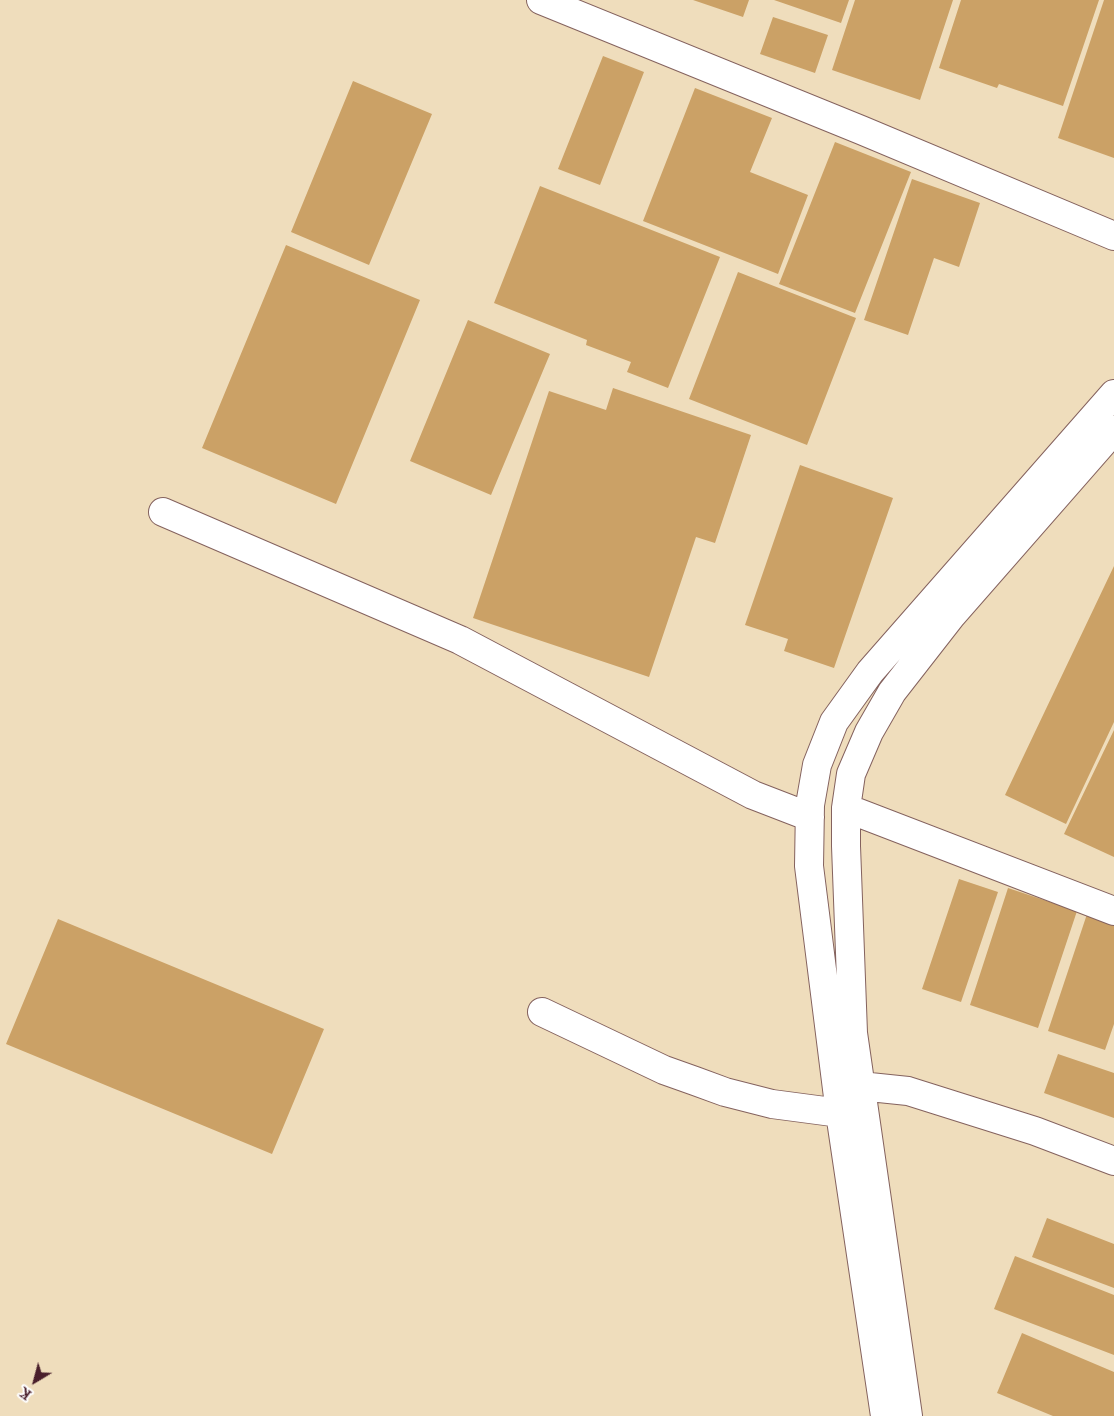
<!DOCTYPE html>
<style>
body{margin:0}
#map{position:relative;width:1114px;height:1416px;overflow:hidden;background:#efddbc;font-family:"IM FELL French Canon",serif}
canvas{display:block}
.north{position:absolute;left:10px;top:1356px;width:50px;height:50px;-webkit-text-stroke:4px #fff;paint-order:stroke;rotate:217deg;font-size:14px;font-weight:700;line-height:20px;text-align:center;color:#4a1f2b}
.north::after{content:'';display:block;margin:auto;width:18px;height:22px;background:#4a1f2b;clip-path:polygon(50% 0,100% 100%,50% 72%,0 100%)}
</style>
<div id="map">
<canvas width="1114" height="1416"></canvas>
<div class="north">K</div>
</div>
<script>
const ctx = document.querySelector('canvas').getContext('2d');
ctx.lineJoin = 'round';
function fillPath(path, color) { ctx.fillStyle = color; ctx.fill(path, 'evenodd'); }
function strokePath(path, color, width, dash) { ctx.strokeStyle = color; ctx.lineWidth = width; ctx.lineCap = dash ? 'butt' : 'round'; ctx.setLineDash(dash || []); ctx.stroke(path); }
const building = new Path2D(`
 M693,0h56l-6,17z
 M774,0h75l-8,23z
 M855,0h98l-33,100 -88,-30z
 M961,0h138l-36,106 -64,-22 -2,4 -58,-20z
 M1104,0h10v158l-56,-20z
 M773,17l55,18 -13,38 -55,-19z
 M603,56l41,16 -44,113 -42,-16z
 M353,81l79,33 -63,151 -78,-33z
 M695,88l77,30 -22,54 58,23 -30,79 -135,-53z
 M835,142l76,30 -56,141 -76,-29z
 M912,179l68,24 -21,64 -25,-9 -26,77 -44,-15z
 M540,186l180,71 -52,131 -41,-16 4,-10 -45,-17 1,-5 -93,-37z
 M286,245l134,55 -84,204 -134,-56z
 M738,272l118,46 -49,127 -118,-46z
 M468,320l82,34 -59,141 -81,-34z
 M613,388l138,47 -36,108 -19,-6 -47,140 -176,-59 76,-227 57,19z
 M800,465l93,33 -59,170 -50,-17 4,-12 -43,-14z
 M1114,566v156l-48,102 -61,-29z
 M1114,730v127l-50,-23z
 M959,879l39,13 -37,110 -39,-13z
 M1008,888l69,23 -39,117 -68,-23z
 M1087,914l27,9v101l-9,26 -57,-19z
 M58,919l266,110 -52,125 -266,-110z
 M1058,1054l56,19v45l-70,-25z
 M1047,1218l67,26v44l-82,-31z
 M1015,1256l99,39v60l-120,-46z
 M1022,1333l92,39v44h-61l-56,-23z`);
const minor = new Path2D(`
 M541,0l320,130 253,106
 M163,512l297,128 293,155 57,22
 M846,808l268,103
 M542,1012l122,58 31,11 30,11 47,12 68,9
 M842,1086h18l48,5 127,40 79,30
 M885,1416l-45,-303 -31,-247 1,-61 7,-40 17,-43 36,-50 244,-278
 M908,1416l-55,-383 -7,-187v-38l5,-34 18,-42 23,-40 60,-77 162,-185`);
fillPath(building, '#cba166');
strokePath(minor, '#84625e', 30);
strokePath(minor, '#fff', 28);
</script>
